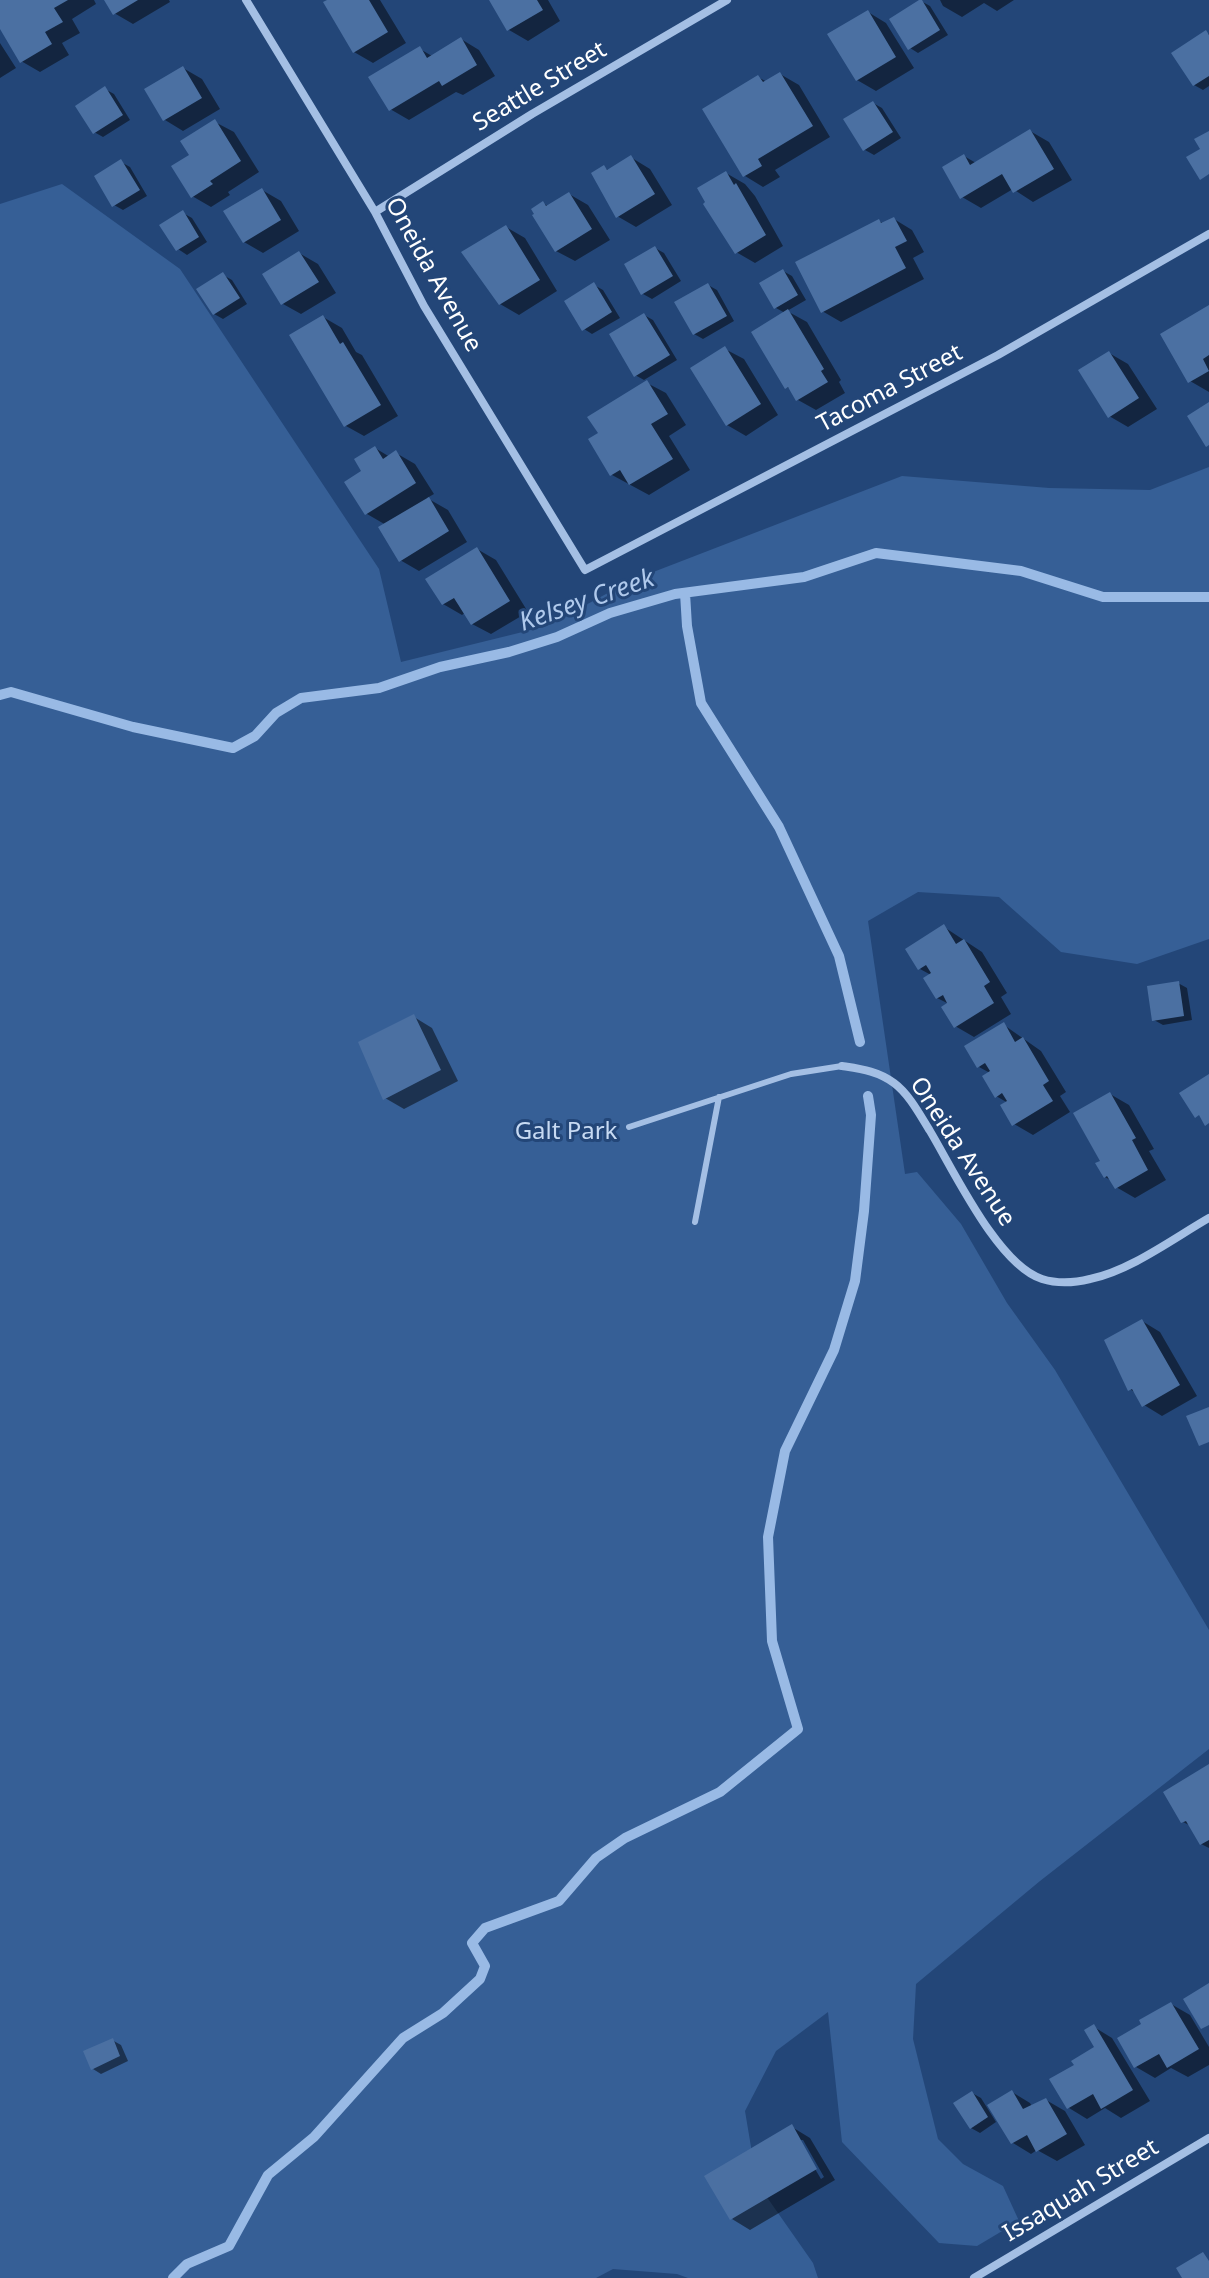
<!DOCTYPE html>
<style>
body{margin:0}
canvas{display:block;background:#234678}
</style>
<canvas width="1209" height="2278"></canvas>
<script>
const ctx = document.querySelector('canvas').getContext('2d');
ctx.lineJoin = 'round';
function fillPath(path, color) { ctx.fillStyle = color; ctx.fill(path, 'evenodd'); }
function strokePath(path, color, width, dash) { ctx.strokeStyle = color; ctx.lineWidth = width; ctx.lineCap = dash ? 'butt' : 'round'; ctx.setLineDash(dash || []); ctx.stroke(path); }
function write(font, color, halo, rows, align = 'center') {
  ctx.font = font + ' "Noto Sans",sans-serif'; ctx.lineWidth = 6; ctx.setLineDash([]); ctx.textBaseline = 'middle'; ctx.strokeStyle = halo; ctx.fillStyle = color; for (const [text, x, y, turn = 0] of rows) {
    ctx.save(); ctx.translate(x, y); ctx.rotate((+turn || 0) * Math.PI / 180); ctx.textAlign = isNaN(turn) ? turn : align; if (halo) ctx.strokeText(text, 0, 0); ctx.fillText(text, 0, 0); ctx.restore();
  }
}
const green = new Path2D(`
 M62,184l118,85 199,300 22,93 146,-36 83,-45 272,-105 147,12 101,2 59,-23v472l-72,25 -76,-12 -62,-55 -81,-5 -50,29 37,253 12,-2 44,52 46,79 48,67 154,260v119l-169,132 -124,103 -3,55 25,100 25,25 40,22 16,35 -42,25 -38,-3 -97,-101 -14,-130 -52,39 -31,60 12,72 56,80 5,15h-130l-11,-4 -64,-5 -17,9h-596v-2074z`);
const shadow = new Path2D(`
 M0,0h94l2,4 -24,15 8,14 -18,10 7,12 -29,17 -19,-11 -21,-36z
 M106,0h63l1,2 -37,22 -19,-11z
 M331,0h49l26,43 -33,20 -19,-11z
 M491,0h57l12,21 -32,20 -19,-11z
 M940,0h74l-17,11 -13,-8 -22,14 -19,-11z
 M921,1l9,5 18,29 -30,18 -8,-5z
 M868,12l18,11 28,45 -38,23 -19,-11z
 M1206,33l3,1v52l-6,4 -9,-5z
 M461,39l18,11 16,26 -32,19 -7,-3 -47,28 -19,-11 30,-60 12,7z
 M0,43l16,25 -16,10z
 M183,68l19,11 18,30 -37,22 -18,-11 -18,-30z
 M780,74l19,11 31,52 -55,33 5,7 -17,10 -18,-11 13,-99 9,5z
 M105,89l9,5 16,26 -27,17 -9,-5z
 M873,103l9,5 19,30 -27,17 -9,-5z
 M215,122l19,10 25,40 -31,20 2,3 -19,12 -19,-11 -1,-40z
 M1030,131l19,11 23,38 -39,22 -20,-13 -32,19 -19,-11 2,-41 12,7z
 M632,158l18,11 22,36 -36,22 -19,-11 -13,-48 6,3z
 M121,162l9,5 17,29 -24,14 -9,-5z
 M726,173l19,11 10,12 28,50 -28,17 -19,-11z
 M262,190l19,11 18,30 -36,22 -19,-11z
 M569,194l19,11 22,35 -35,21 -19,-10 -13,-48 6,4z
 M183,213l9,5 15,24 -20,13 -9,-6z
 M894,219l18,11 12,22 -11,6 11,21 -83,43 -19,-11 57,-90 5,3z
 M506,227l19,11 32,53 -38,24 -19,-11z
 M655,248l9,5 17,28 -29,18 -9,-5z
 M299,253l19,11 18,29 -35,21 -18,-10z
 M783,271l9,5 14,24 -19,11 20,11 34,58 -2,2 6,11 -29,17 -18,-10 -6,-10 -5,-3 -2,-74 -9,-5z
 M223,275l9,5 15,24 -24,15 -9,-5z
 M594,285l9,5 17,28 -28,16 -8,-5z
 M708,285l9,5 17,31 -31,18 -9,-5z
 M1209,307v85l-19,-11z
 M644,315l9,5 24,40 -33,20 -9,-5z
 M323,317l19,11 14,24 6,3 36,61 -34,20 -18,-10z
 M725,349l19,10 34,56 -32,21 -19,-11z
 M1109,353l19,11 29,45 -29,18 -19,-11z
 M647,383l19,10 20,32 -17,11 21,34 -41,25 -37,-20 -12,-41z
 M375,448l15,9 6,-4 19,11 19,30 -7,4 21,12 19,32 -48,29 -19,-11 -14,-35 -19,-11 -3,-42z
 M477,549l19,11 32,52 -37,22 -19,-10 -6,-12 -4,3 -19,-11z
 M944,927l38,25 25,41 -6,4 10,17 -37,23 -19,-11 -6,-22 -12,-6 -6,-23 -11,-6z
 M1178,983l9,5 5,32 -29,5 -9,-5z
 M414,1017l18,11 26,53 -54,28 -19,-11z
 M1004,1025l37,26 25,41 -6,4 10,16 -37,23 -19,-11 -6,-21 -12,-7 -6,-23 -11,-6z
 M1110,1094l19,11 25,44 -5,2 17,29 -31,18 -19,-11 -4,-6 -7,-4 -3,-16z
 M1142,1321l18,11 37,64 -35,20 -18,-11 -7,-11 -7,-5z
 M1209,1767v81l-8,-4 -10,-18 -8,-4z
 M1171,2004l19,11 19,32v18l-21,12 -17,-9 -16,10 -19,-11z
 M1094,2027l18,11 38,63 -29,17 -16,-10 -18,11 -18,-11 7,-43 21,-18z
 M112,2040l9,5 7,16 -27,13 -8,-5z
 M1012,2092l18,11 3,5 13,-8 19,11 20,34 -28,16 -20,-11 -6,4 -18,-11z
 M972,2093l9,5 15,24 -16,11 -9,-5z
 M792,2127l18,11 25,42 -85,50 -18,-11zM798,2140h5l21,37 -3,2z`);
const stream = new Path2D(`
 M685,593l2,33 14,77 78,124 60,129 21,86
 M0,695l11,-3 122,35 100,21 22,-12 21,-23 25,-15 78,-10 61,-21 69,-15 48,-15 53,-24 65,-19 129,-17 72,-24 145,18 82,26h106
 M173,2278l14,-14 42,-18 39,-71 46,-38 89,-99 40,-25 37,-34 5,-13 -13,-23 13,-15 74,-27 37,-43 29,-20 95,-46 78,-63 -26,-88 -4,-104 17,-86 49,-101 21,-69 9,-70 7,-96 -3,-19`);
const building = new Path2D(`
 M0,0h68l-14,8 9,14 -18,10 7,12 -32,19 -20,-34z
 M104,0h34l-25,15z
 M327,0h42l19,32 -35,21 -30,-51z
 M489,0h48l6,10 -36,21z
 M919,0h3l18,30 -32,20 -19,-31z
 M868,10l28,47 -40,24 -29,-47z
 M1206,30l3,5v41l-16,10 -22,-33z
 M461,37l16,28 -35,21 -3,-5 -50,30 -21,-34 52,-31 7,12z
 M183,66l19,32 -39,23 -19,-32z
 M780,72l33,54 -55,33 4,7 -19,11 -41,-68 56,-34 5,7z
 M105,86l18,29 -30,19 -18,-28z
 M873,101l20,31 -30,19 -20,-32z
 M215,119l26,42 -31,20 3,3 -22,14 -20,-32 18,-11 -9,-14z
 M1030,129l24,40 -41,24 -11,-19 -42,25 -18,-32 22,-13 6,11z
 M1209,131v43l-9,6 -14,-23 14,-8 -6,-10z
 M631,155l24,39 -39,24 -25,-45 13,-8 3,5z
 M121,159l19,31 -28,17 -18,-31z
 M726,171l8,14 2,-2 30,52 -31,19 -32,-50 2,-2 -8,-14z
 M262,188l19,32 -38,23 -20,-32z
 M569,192l23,37 -37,23 -23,-37 2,-1 -3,-5 12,-8 3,5z
 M183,210l16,27 -23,14 -17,-26z
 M894,217l13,24 -12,6 11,21 -85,45 -26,-51 84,-43 2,4z
 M506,225l34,55 -41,25 -38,-53z
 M655,246l18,30 -32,19 -17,-31z
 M299,251l20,31 -38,23 -19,-31z
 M783,269l15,26 -24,14 -15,-26z
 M223,272l17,26 -27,17 -17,-26z
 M594,282l18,30 -30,19 -18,-30z
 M708,283l19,33 -34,19 -19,-33z
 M1209,305v50l-6,4 6,12 -21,12 -28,-49z
 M788,309l36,60 -3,2 7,11 -32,19 -8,-14 -3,2 -34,-57z
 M644,313l26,42 -36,22 -25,-43z
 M323,315l17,29 3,-2 38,63 -37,22 -55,-92z
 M725,346l36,58 -35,22 -36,-58z
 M1109,351l30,47 -31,20 -30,-48z
 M647,380l21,34 -17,10 22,35 -44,26 -9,-15 -10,6 -22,-37 10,-6 -11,-16z
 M1209,402v43l-3,2 -19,-31z
 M375,446l8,13 13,-9 20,33 -51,32 -21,-33 17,-11 -7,-12z
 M429,497l20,34 -50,31 -21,-35z
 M477,547l33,54 -39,24 -17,-27 -12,7 -17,-26z
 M944,924l12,20 8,-5 26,43 -6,4 10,17 -40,25 -13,-21 6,-4 -4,-8 -7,4 -13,-21 8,-5 -5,-8 -8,5 -13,-21z
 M1179,981l5,35 -32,5 -5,-35z
 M414,1014l27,56 -58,30 -25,-58z
 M1004,1022l11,20 8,-5 26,44 -6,4 10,16 -41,25 -12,-21 7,-4 -5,-8 -7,5 -13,-22 8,-5 -5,-8 -8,5 -13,-22z
 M1209,1074v49l-4,3 -6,-11 -4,3 -16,-25z
 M1110,1092l26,46 -4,2 16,30 -33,19 -8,-13 -3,2 -9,-15 5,-2 -27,-48z
 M1142,1319l38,66 -38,22 -10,-18 -4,2 -24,-51z
 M1209,1407v35l-10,4 -13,-30z
 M1209,1764v76l-9,5 -14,-24 -5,2 -18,-31z
 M1209,1983v42l-8,4 -18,-30z
 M1171,2002l28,47 -32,19 -8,-14 -25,14 -17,-30 24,-14 -2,-4z
 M1094,2024l39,66 -32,19 -8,-15 -26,15 -18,-30 25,-14 -3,-4 23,-14 -10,-17z
 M113,2038l7,18 -29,14 -8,-19z
 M1012,2090l11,19 23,-11 21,36 -31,18 -9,-17 -16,9 -24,-39z
 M972,2091l16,26 -18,12 -17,-26z
 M792,2124l25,45 -87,51 -26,-44z
 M1203,2252l6,9v17h-27l-6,-10z`);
const service = new Path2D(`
 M629,1127l162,-53 51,-8
 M695,1222l24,-125`);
const minor = new Path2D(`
 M246,0l129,212 49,94 161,264 413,-215 211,-121
 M375,212l157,-98 195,-114
 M842,1066c19,3 36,5 52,17 15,11 26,32 36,48 24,40 68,134 112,148 16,5 32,4 48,0 40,-8 84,-41 119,-61
 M974,2278l235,-140`);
const streetNames = [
 ["Seattle Street",540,87,-31],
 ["Oneida Avenue",433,275,61],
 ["Tacoma Street",890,389,-28],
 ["Oneida Avenue",962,1152,57],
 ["Issaquah Street",1081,2191,-31]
];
const parkNames = [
 ["Galt Park",566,1132]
];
const waterNames = [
 ["Kelsey Creek",587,601,-19]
];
fillPath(green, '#365f96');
fillPath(shadow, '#0007');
strokePath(stream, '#99bae5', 10);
fillPath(building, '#4b70a2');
strokePath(service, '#a4bfe4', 6);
strokePath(minor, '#a4bfe4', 8);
write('24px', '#fff', '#234678', streetNames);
write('24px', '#c7daf3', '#234678', parkNames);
write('italic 26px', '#afc9ec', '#234678', waterNames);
</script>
